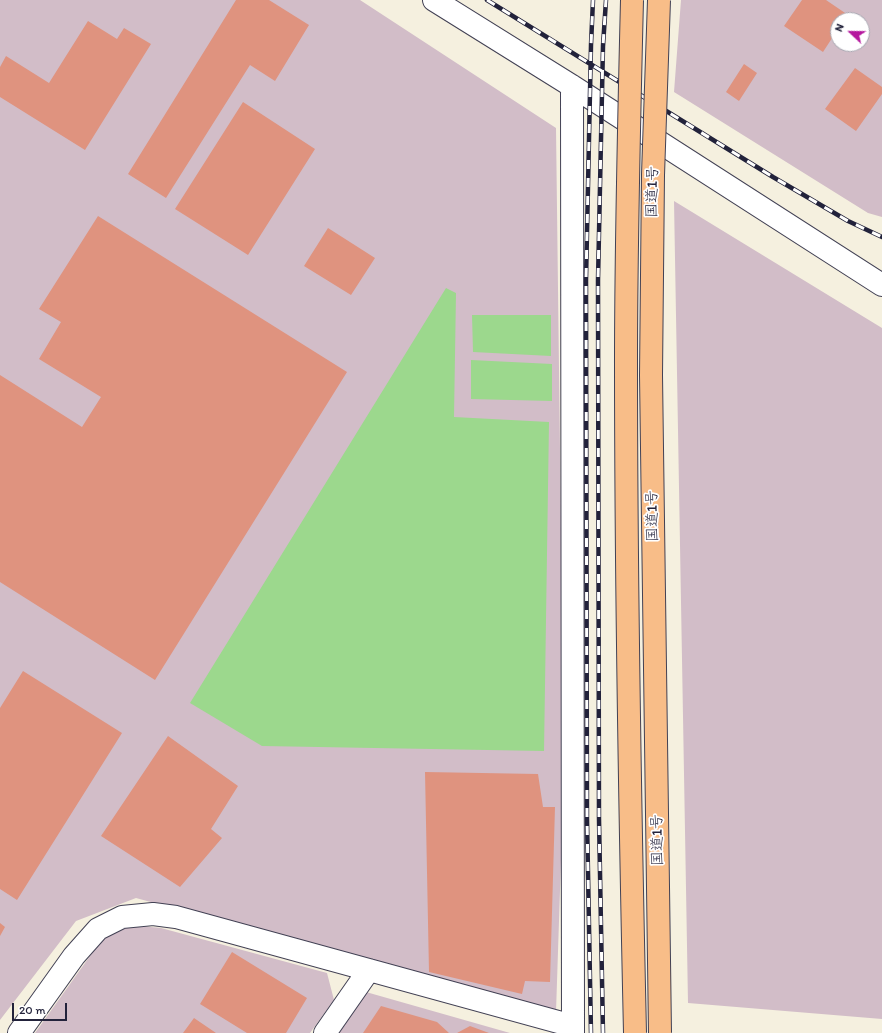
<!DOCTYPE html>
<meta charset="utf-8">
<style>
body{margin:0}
#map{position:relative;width:882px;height:1033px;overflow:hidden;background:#f5f0df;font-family:Itim,sans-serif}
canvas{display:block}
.north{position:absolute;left:830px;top:12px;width:40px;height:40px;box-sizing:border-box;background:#fff;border:1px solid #a7a7b1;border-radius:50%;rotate:292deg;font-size:11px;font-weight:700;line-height:16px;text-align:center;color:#22223b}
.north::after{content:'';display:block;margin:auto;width:14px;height:18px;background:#b5179e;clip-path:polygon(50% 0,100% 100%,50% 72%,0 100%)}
.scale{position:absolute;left:12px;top:1003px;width:55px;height:18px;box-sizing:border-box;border:2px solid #22223b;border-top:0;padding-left:5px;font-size:12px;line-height:14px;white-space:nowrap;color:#22223b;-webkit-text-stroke:3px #fff;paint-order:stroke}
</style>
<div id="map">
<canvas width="882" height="1033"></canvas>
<div class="north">N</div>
<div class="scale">20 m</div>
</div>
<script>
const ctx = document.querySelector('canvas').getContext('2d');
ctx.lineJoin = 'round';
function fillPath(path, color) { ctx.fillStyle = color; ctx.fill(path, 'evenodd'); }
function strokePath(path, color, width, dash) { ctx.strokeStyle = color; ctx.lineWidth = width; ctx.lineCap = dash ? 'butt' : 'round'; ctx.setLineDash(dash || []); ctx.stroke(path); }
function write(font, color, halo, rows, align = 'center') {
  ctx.font = font + ' Itim,"Klee One",sans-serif'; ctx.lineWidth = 3.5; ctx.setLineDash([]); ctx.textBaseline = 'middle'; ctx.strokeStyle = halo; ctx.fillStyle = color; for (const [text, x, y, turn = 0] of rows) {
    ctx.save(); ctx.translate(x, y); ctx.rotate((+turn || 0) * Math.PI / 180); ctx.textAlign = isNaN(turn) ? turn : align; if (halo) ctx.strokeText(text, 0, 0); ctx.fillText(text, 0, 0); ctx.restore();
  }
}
const industrial = new Path2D(`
 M0,0h360l196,128 8,641 -8,243 -420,-114 -60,23 -76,99z
 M681,0h201v217l-14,-4 -194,-121zM838,20h24v24h-24z
 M674,201l208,127v691l-194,-16z
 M141,926l20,2 166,45 7,27 -24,33h-275l65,-91 21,-14z
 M366,992l144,41h-175z`);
const green = new Path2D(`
 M446,288l10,5 -2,124 95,5 -5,329 -282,-5 -72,-43z
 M472,315h79v41l-78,-4z
 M471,360l81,4v37l-81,-2z`);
const building = new Path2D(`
 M236,0h33l40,25 -34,56 -25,-16 -84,133 -38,-24z
 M802,0h24l22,15 -4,5h-6v9l-15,23 -39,-26z
 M88,21l29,18 7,-11 27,16 -66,106 -85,-53v-30l6,-11 43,27z
 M744,64l13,9 -18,28 -13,-9z
 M855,68l27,19v7l-26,37 -31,-22z
 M243,102l72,47 -67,106 -73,-46z
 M98,216l249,156 -192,308 -155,-98v-207l82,52 19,-30 -62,-38 22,-37 -22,-13z
 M328,228l47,30 -24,37 -47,-29z
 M23,671l99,62 -105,167 -17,-11v-181z
 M168,736l70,50 -27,43 11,9 -42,49 -79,-51z
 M425,772l113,2 5,33h12l-5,175 -25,-1 -3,13 -93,-22z
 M0,923l5,4 -5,9z
 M232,952l75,46 -21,35h-39l-47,-29z
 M381,1006l56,16 12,11h-86z
 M194,1018l22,15h-33z
 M470,1026l19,7h-32z`);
const minor = new Path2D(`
 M434,0l138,86 310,199
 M572,86l1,940
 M19,1033l55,-77 24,-27 24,-12 31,-3 23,3 397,109v7
 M325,1033l44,-63`);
const rail = new Path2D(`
 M487,0l286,177 75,44 34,16
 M591,1033l-4,-214 -1,-539 5,-235 2,-45
 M603,1033l-4,-214 -1,-539 5,-234 3,-46`);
const highwayBridge = new Path2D(`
 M632,0c-3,121 -6,242 -6,363 0,224 4,447 9,670
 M659,0l-6,175 -2,200 9,658`);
const streetNames = [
 ["国道1号",653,192,-89],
 ["国道1号",653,516,-91],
 ["国道1号",658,840,-91]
];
fillPath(industrial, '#d2bdc8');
fillPath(green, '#9cd88d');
fillPath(building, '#df937f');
strokePath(minor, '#424154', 24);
strokePath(minor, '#fff', 22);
strokePath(rail, '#22223b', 4.5);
strokePath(rail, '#fff', 3, [9]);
strokePath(highwayBridge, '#424154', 24, []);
strokePath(highwayBridge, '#f8bd88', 22);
write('15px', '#22223b', '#fff', streetNames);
</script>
